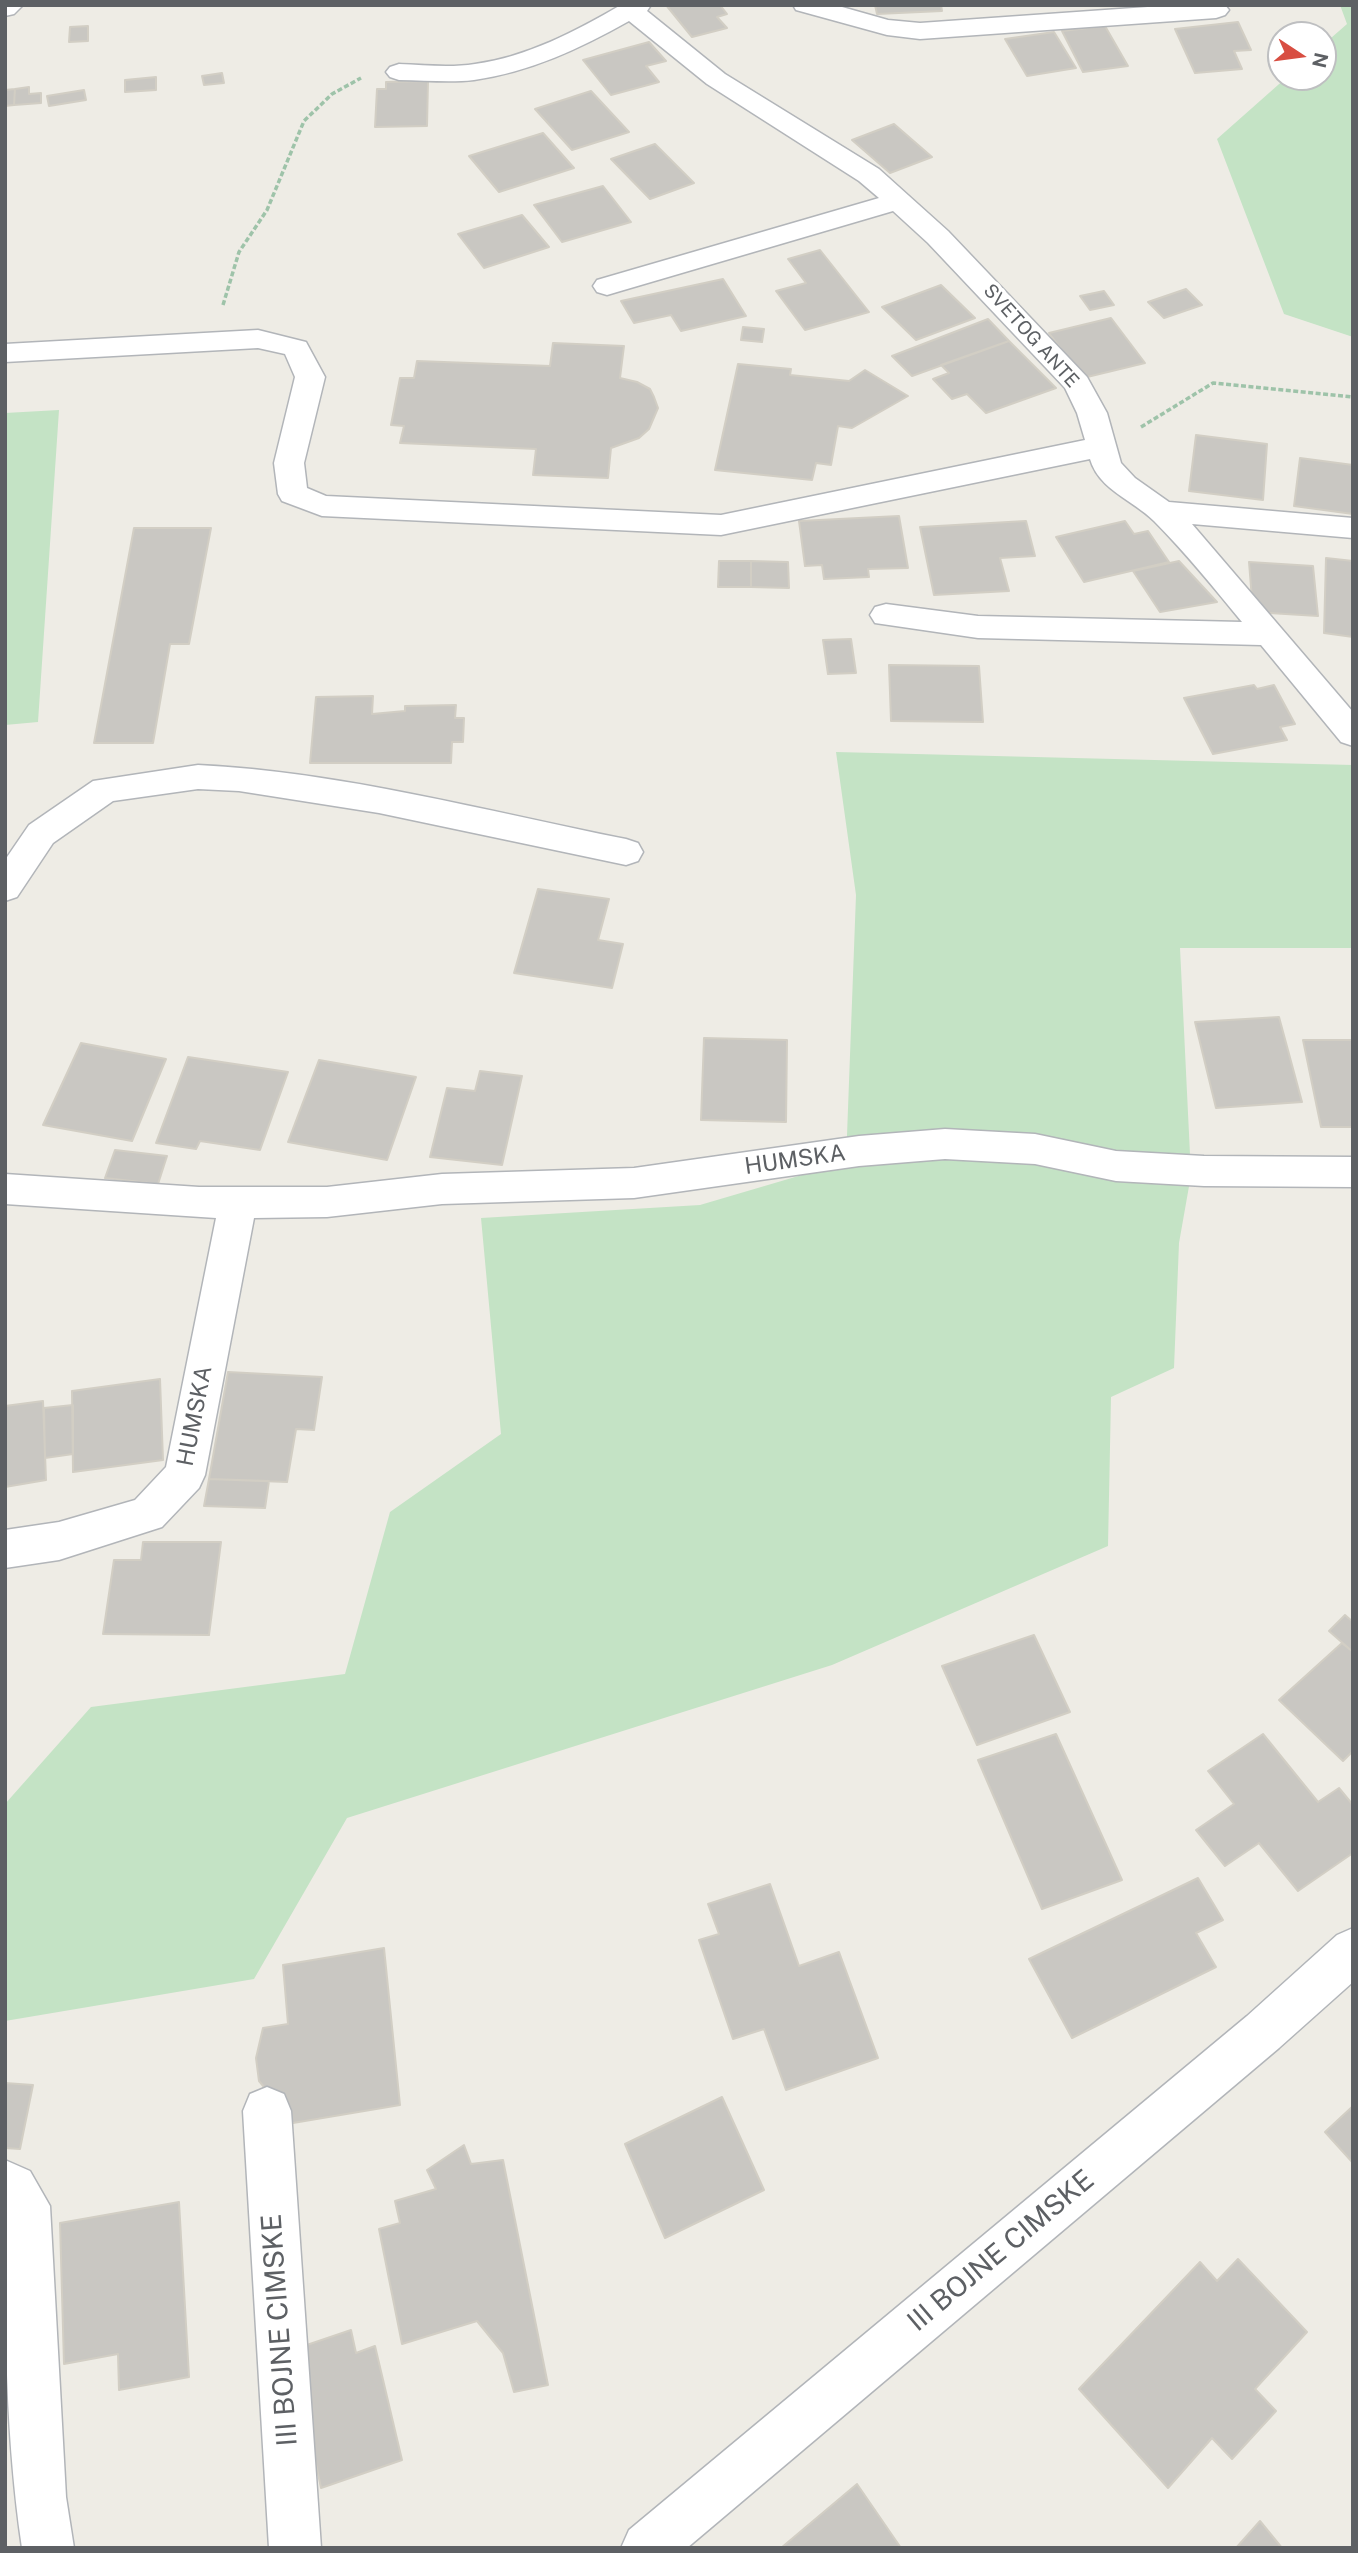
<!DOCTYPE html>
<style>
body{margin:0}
#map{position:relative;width:1358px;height:2553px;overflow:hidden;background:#eeece5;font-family:"Public Sans",sans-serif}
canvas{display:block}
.frame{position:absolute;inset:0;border:7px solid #5d6064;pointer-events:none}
.north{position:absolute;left:1267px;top:21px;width:70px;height:70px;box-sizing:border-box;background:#fff;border:2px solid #bebfc1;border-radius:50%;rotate:103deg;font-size:19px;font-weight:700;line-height:28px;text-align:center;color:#5d6064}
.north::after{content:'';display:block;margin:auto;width:24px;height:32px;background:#d84e42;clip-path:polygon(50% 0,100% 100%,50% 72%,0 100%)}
</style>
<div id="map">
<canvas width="1358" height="2553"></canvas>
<div class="frame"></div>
<div class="north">N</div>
</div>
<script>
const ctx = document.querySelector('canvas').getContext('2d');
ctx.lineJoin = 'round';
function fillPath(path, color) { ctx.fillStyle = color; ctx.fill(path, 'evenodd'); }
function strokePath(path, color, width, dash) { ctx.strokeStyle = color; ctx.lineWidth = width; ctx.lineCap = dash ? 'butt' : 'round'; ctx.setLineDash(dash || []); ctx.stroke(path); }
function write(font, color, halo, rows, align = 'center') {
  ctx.font = font + ' "Public Sans",sans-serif'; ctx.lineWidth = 7; ctx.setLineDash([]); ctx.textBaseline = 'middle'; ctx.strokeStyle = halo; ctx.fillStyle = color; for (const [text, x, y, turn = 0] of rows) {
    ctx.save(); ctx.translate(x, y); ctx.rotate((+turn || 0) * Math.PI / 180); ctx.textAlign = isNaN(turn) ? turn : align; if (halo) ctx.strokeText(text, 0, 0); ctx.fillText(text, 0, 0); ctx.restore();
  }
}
const green = new Path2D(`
 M1340,5h13v332l-69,-23 -67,-175 70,-62h36v-32l24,-21z
 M59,410l-21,312 -33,3v-312z
 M836,752l517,13v183h-173l11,227 -12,68 -5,125 -63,29 -3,149 -276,119 -485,153 -93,161 -249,42v-217l86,-97 254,-33 45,-162 111,-78 -20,-216 219,-13 146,-43 10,-267z`);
const building = new Path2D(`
 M666,5h54l7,9 -10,3 10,11 -35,9z
 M875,5h66l1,6 -65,3z
 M1238,22l13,28 -17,1 8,18 -47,4 -20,-44z
 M88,26v15l-19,1 1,-15z
 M1105,26l23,40 -45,6 -21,-41z
 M1054,32l22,36 -49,8 -22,-37z
 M649,42l17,19 -20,5 13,16 -48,13 -28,-35z
 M222,73l2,10 -20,2 -2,-9z
 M156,77v13l-31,2v-12z
 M428,81l-1,45 -52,1 2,-38h9v-7z
 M29,87v7l12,-1v10l-27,2 1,-16z
 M15,89l-1,16 -9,1v-16z
 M84,90l2,10 -37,6 -2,-10z
 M591,91l38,41 -57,18 -37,-41z
 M894,124l38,33 -42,16 -38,-33z
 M543,133l31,35 -75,24 -30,-36z
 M655,144l39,39 -44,16 -39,-40z
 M603,186l28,36 -69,20 -28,-37z
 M522,215l27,32 -65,21 -26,-34z
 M820,250l49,62 -64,18 -29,-39 30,-8 -18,-24z
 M723,279l23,37 -65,15 -10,-16 -37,8 -13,-22z
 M941,285l34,33 -59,22 -34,-33z
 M1186,289l16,16 -38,13 -16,-16z
 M1104,291l10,14 -24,5 -10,-14z
 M1111,318l34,45 -62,15 -34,-45z
 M988,319l21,22 -97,35 -20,-20z
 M743,327l21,2 -2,13 -21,-2z
 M1009,341l47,47 -70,25 -19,-19 -15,5 -19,-20 16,-6 -8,-8z
 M553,343l71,3 -4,32 17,4 13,7 4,8 4,11 -9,21 -10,9 -28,10 -3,30 -75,-3 3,-26 -136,-6 4,-17 -13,-1 9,-47h14l3,-17 133,5z
 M738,364l53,5 -1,6 59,6 16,-11 43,26 -56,32 -14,-2 -7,39 -15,-2 -4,17 -97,-10z
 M1196,435l71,9 -4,56 -74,-9z
 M1300,458l53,7v49l-59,-8z
 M899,516l9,52 -40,1 1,8 -45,2 -2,-14 -17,1 -6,-45z
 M1026,521l9,35 -35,2 9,33 -75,4 -14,-68z
 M1125,521l9,13 14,-3 21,31 -85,20 -28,-45z
 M134,528h77l-22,116h-19l-17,99h-59z
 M1326,558l27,3v76l-29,-4z
 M719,561h32v26h-33z
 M751,561l37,1 1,26 -38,-1z
 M1179,561l38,41 -57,10 -27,-41z
 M1249,562l64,4 5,50 -65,-4z
 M851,639l5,34 -28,1 -5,-34z
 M889,665l90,1 4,56 -92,-1z
 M1254,685l3,4 17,-4 21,39 -15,3 7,13 -74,14 -29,-56z
 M373,696l-1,18 33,-3v-5l51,-1 -1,13h9l-1,24h-11l-1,21h-141l6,-66z
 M538,889l71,10 -11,41 25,4 -11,44 -98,-15z
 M1279,1017l23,85 -86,6 -21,-86z
 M704,1038l83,2 -1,82 -85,-2z
 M1303,1040h50v87h-32z
 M81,1043l85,16 -34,82 -89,-16z
 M188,1057l100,15 -28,78 -60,-9 -4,8 -40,-6z
 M319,1060l97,17 -29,83 -99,-18z
 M480,1071l42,5 -20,89 -72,-8 17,-69 28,3z
 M115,1150l52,6 -9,28 -53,-6z
 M228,1372l94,5 -8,53 -18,-1 -9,53 -78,-3z
 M160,1379l3,81 -90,12 -1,-81z
 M43,1401l3,79 -41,7v-81z
 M73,1405v49l-28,4 -1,-50z
 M209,1479l60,2 -4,27 -61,-2z
 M143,1542h78l-12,93 -106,-1 11,-74h27z
 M1345,1615l8,7v30l-24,-21z
 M1034,1635l36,77 -93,33 -35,-79z
 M1342,1643l11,9v99l-10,10 -64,-61z
 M1056,1734l66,146 -80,29 -64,-149z
 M1263,1734l55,68 21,-14 14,17v48l-55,38 -39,-48 -34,23 -29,-36 38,-26 -26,-33z
 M1198,1878l25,42 -27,13 20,34 -144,71 -43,-79z
 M770,1884l29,82 40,-14 39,106 -92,32 -22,-61 -31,10 -34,-99 20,-6 -11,-30z
 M384,1948l16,157 -113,19 -14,-26 -14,-17 -3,-23 7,-30 25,-4 -5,-59z
 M5,2083l28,2 -13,64 -15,-1z
 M722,2097l42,93 -99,48 -40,-94z
 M1353,2106v57l-28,-31z
 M464,2145l7,19 32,-4 45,225 -34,7 -11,-39 -26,-32 -75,23 -23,-115 21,-6 -5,-22 41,-12 -9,-19z
 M179,2202l10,175 -70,13 -1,-36 -54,10 -4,-141z
 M1238,2259l69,73 -52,57 21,22 -44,48 -20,-21 -44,50 -89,-99 121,-127 17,19z
 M351,2330l5,23 19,-7 27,114 -81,28 -29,-138z
 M857,2484l44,64h-120z
 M1260,2521l22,27h-46z`);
const path = new Path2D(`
 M223,305l16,-53 28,-42 37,-89 28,-27 29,-16
 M1141,427l72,-44 140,14`);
const minor = new Path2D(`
 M5,5h18l-9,9 -9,2z
 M621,5h30l-4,6 78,63 154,95 69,62 139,146 20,36 14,50 14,15 34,24 184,16v20l-161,-14 161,188v34l-12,-4 -80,-97 -283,-7 -103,-15 -5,-8 5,-8 11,-3 92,12 264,6c-28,-34 -56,-69 -88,-101 -21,-21 -55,-31 -64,-62l-369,76 -399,-19 -40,-15 -4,-7 -4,-31 21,-86 -10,-23 -27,-6 -253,14v-18l253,-14 48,12 19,35 -21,86 3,25 19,8 395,19 364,-75 -8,-27 -12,-25 -137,-145 -35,-32 -276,81 -10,3 -10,-3 -4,-6 4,-6 282,-82 -20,-17 -152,-97 -78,-63c-48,27 -99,51 -155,59 -25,3 -50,0 -75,0l-9,-3 -4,-5 4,-5 9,-3c25,1 51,4 76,0 52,-7 101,-33 146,-59z
 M793,5h42l53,15 32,3 256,-18h49l4,5 -4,5 -9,3 -296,21 -33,-4 -91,-25z
 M198,765c144,7 287,46 428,74l12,4 5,9 -5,9 -12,4 -247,-52 -140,-22 -41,-2 -85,12 -60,42 -36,54 -12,4v-41l24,-35 64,-44z
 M945,1129l90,5 81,17 88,5 149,1v30l-149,-1 -88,-5 -81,-17 -90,-5 -86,7 -225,32 -192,6 -115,13 -73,1 -49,257 -6,13 -37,39 -103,33 -54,8v-38l54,-8 76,-22 31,-33 50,-249 -211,-14v-30l194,13h128l115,-13 192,-6 225,-32z
 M1353,1928v54l-74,66 -592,500h-66l8,-18 618,-514 90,-81z
 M267,2087l17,7 7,17 30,437h-52l-26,-437 7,-17z
 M5,2160l25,11 20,35 16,291 8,51h-52c-19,-127 -17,-259 -17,-388z`);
const farStreetnames = [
 ["SVETOG ANTE",1031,336,48]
];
const streetNames = [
 ["HUMSKA",795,1160,-8],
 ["HUMSKA",195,1416,-79]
];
const nearStreetnames = [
 ["III BOJNE CIMSKE",1001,2251,-40],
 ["III BOJNE CIMSKE",280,2330,-94]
];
fillPath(green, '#c4e3c5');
fillPath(building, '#c9c7c2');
strokePath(building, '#d2cec4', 2);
strokePath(minor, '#b2b5b9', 3);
strokePath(path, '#9ec3a9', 3.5, [5, 2.5]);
fillPath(minor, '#fff');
write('19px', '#5d6064', '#fff', farStreetnames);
write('23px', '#5d6064', '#fff', streetNames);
write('28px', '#5d6064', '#fff', nearStreetnames);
</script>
